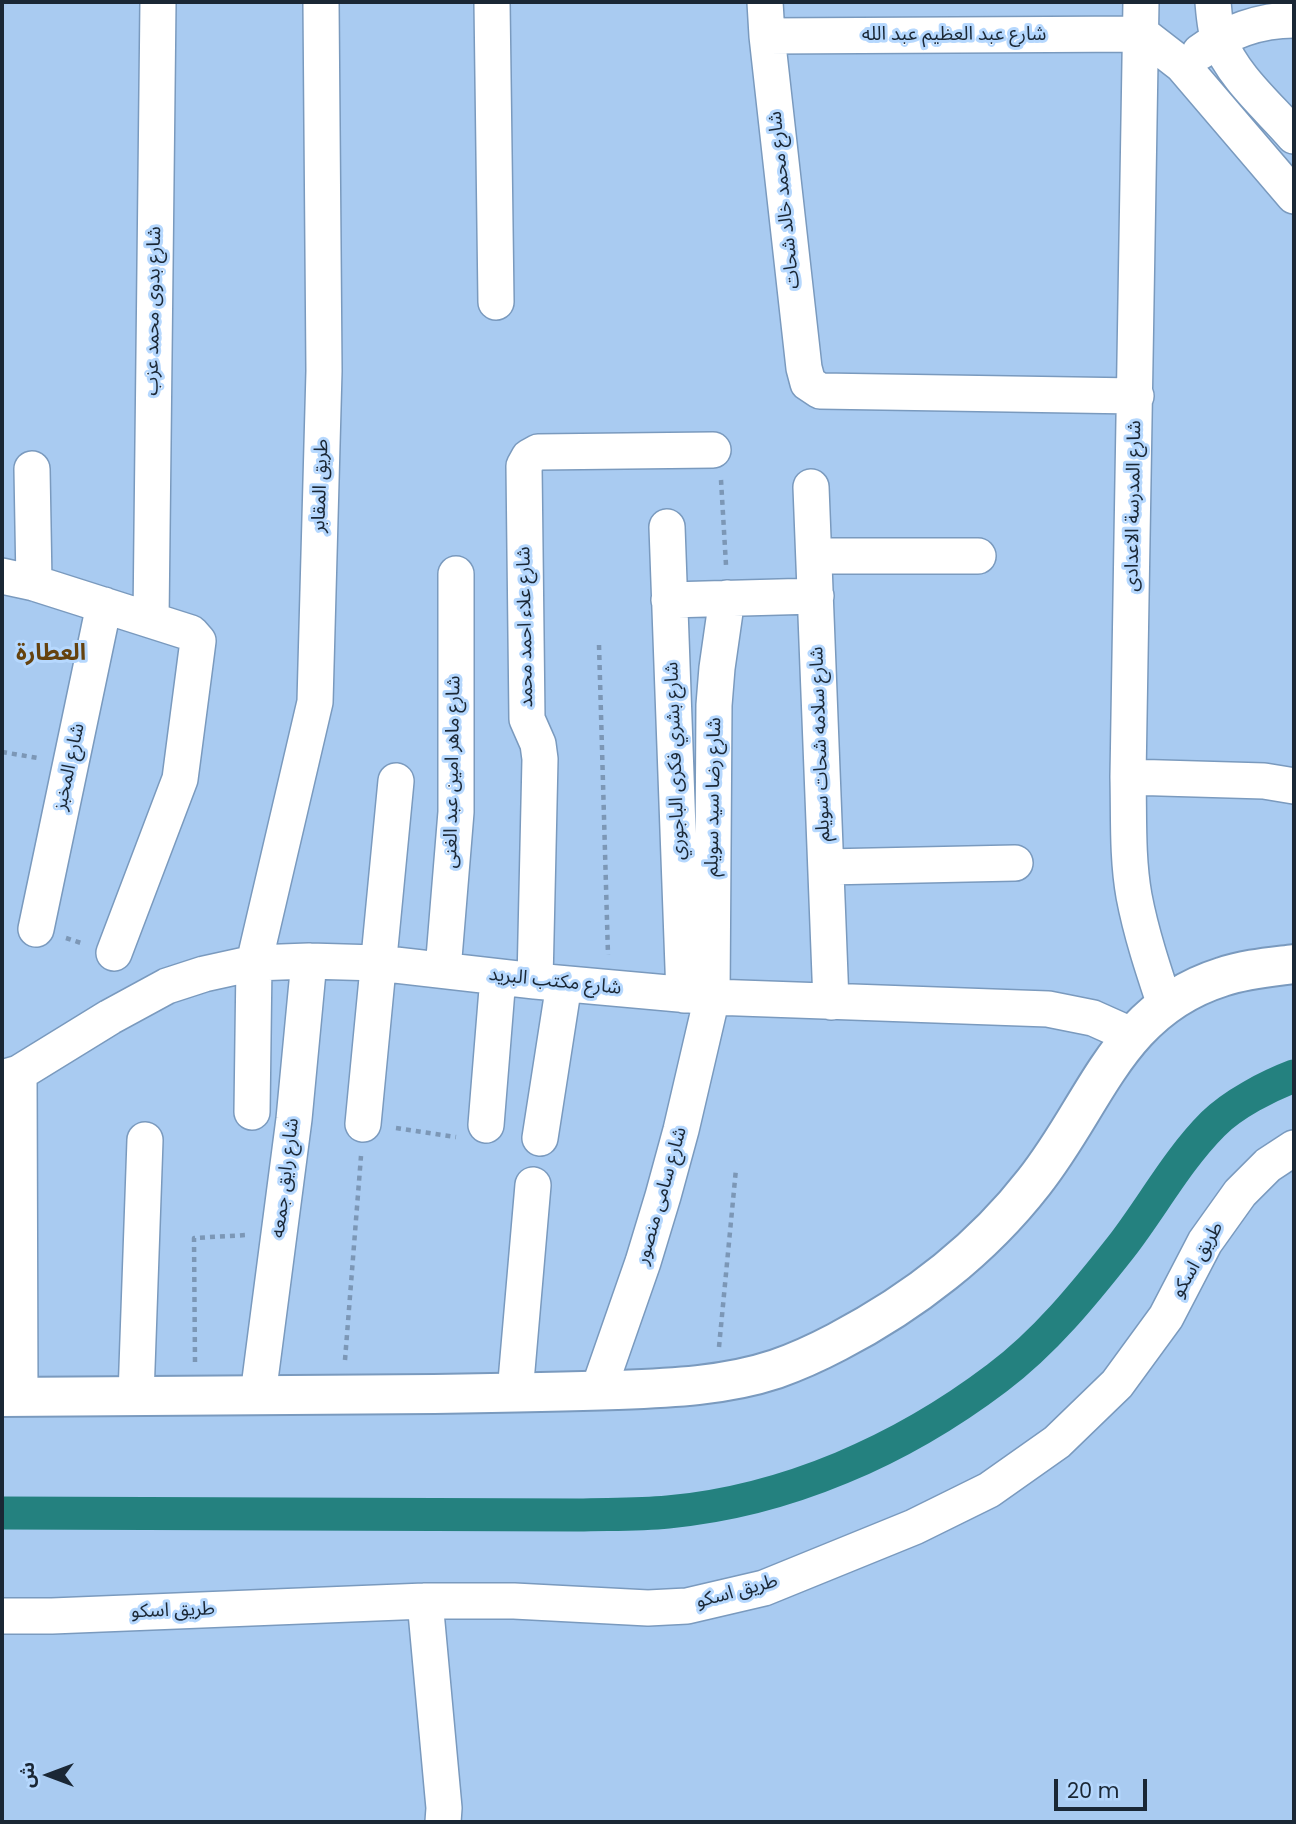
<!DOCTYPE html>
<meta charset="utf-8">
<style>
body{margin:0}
#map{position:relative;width:1296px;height:1824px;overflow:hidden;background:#a9cbf1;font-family:Poppins,"Noto Sans Arabic",sans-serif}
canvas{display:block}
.frame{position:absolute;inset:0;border:4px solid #1a2735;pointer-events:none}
.north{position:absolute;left:14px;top:1740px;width:70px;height:70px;-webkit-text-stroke:5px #b6d8fe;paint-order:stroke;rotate:270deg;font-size:19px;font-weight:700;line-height:28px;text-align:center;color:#1a2735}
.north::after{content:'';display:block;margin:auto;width:24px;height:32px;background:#1a2735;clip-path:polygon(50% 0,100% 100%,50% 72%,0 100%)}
.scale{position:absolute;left:1054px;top:1779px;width:93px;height:32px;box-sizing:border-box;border:4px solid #1a2735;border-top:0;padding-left:9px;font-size:21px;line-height:24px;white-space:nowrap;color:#1a2735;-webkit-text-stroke:5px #b6d8fe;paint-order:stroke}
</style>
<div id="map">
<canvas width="1296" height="1824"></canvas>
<div class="frame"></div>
<div class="north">ش</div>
<div class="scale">20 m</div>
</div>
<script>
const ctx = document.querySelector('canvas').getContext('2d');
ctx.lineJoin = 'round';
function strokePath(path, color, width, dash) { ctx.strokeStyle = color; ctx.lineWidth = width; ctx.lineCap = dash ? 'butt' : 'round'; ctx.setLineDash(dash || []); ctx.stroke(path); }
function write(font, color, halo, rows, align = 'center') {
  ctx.font = font + ' Poppins,"Noto Sans Arabic",sans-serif'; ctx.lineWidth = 6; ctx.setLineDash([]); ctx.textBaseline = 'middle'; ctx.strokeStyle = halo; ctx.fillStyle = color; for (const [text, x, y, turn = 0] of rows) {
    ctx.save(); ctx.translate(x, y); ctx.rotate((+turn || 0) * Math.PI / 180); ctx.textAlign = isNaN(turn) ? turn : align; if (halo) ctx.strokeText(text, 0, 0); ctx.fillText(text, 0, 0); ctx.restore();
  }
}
const canal = new Path2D(`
 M2,1513l576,2c29,-1 60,0 90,-3 119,-11 234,-62 329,-134 48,-36 87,-84 124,-131 31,-40 56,-87 92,-123 20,-20 55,-38 81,-48`);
const path = new Path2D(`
 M721,480l5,85
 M599,645l9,310
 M2,752l36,6
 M66,938l18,6
 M396,1128l60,9
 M719,1347l17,-178
 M345,1360l16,-204
 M195,1362l-1,-124 53,-3`);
const minor = new Path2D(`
 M492,2l4,300
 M765,2l2,34 37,332 4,15 12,8 316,5
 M1141,2l-13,775c1,39 -1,80 6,119 7,37 19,73 31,109
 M1213,2c1,12 2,27 6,38 14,37 50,67 75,96
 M767,36l375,-2 40,31 112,131
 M1200,52c27,-20 60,-32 94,-32
 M32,469l2,114
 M811,487l20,515
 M667,527l17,468
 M814,556h164
 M2,576l32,7 157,50 7,8 -18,138 -66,174
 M669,600l147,-4
 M151,620l7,-618
 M1128,777l136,4 30,5
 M826,867l189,-4
 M36,929l68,-324
 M443,970l13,-158v-238
 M535,981l5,-222 -2,-15 -11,-25 -3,-253 5,-9 9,-5 175,-2
 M19,1073l1,324
 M2,1078l17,-5 91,-56 57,-31 37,-12 50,-11 55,-2 69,2 157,18 177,16 336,12 45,9 38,17
 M252,1112l2,-149 61,-261 9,-331 -3,-369
 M363,1124l33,-343
 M486,1125l12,-148
 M540,1138l24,-154
 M598,1391l45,-129 20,-66 18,-66 31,-133 2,-292 3,-37 10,-70
 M515,1393l18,-208
 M258,1395l36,-276 15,-158
 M136,1396l9,-256
 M425,1601l19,207 -1,14
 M2,1616h50l373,-15h89l134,7 39,-2 77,-18 150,-61 75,-37 68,-48 60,-58 49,-67 39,-75 35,-49 28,-28 26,-17`);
const tertiary = new Path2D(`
 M2,1397c144,0 288,-1 432,-3 61,-1 122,-2 183,-4 53,-2 108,-4 159,-21 20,-7 42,-17 61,-27 75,-39 145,-93 197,-160 62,-78 83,-172 188,-205 23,-8 48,-10 72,-13`);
const streetNames = [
 ["شارع عبد العظيم عبد الله",954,35],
 ["شارع محمد خالد شحات",785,200,-96],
 ["شارع بدوى محمد عزب",154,311,-89],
 ["طريق المقابر",321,486,-88],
 ["شارع المدرسة الاعدادى",1134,506,-89],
 ["شارع علاء احمد محمد",526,627,-91],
 ["شارع سلامه شحات سويلم",821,744,-92],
 ["شارع بشري فكرى الباجوري",676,761,-92],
 ["شارع المخبز",70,767,-78],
 ["شارع ماهر امين عبد الغنى",453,772,-89],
 ["شارع رضا سيد سويلم",714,797,-89],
 ["شارع مكتب البريد",555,982,6],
 ["شارع رايق جمعه",286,1178,-83],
 ["شارع سامى منصور",662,1196,-74],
 ["طريق اسكو",1198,1260,-60],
 ["طريق اسكو",737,1592,-15],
 ["طريق اسكو",173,1611,-2]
];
const quarterNames = [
 ["العطارة",51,654]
];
strokePath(canal, '#24817f', 33);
strokePath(minor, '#7a9abe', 38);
strokePath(tertiary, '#7a9abe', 42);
strokePath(path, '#7c97b6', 4.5, [5, 5]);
strokePath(minor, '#fff', 35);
strokePath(tertiary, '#fff', 38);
write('19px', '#1a2735', '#b6d8fe', streetNames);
write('bold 23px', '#65420e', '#b6d8fe', quarterNames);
</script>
